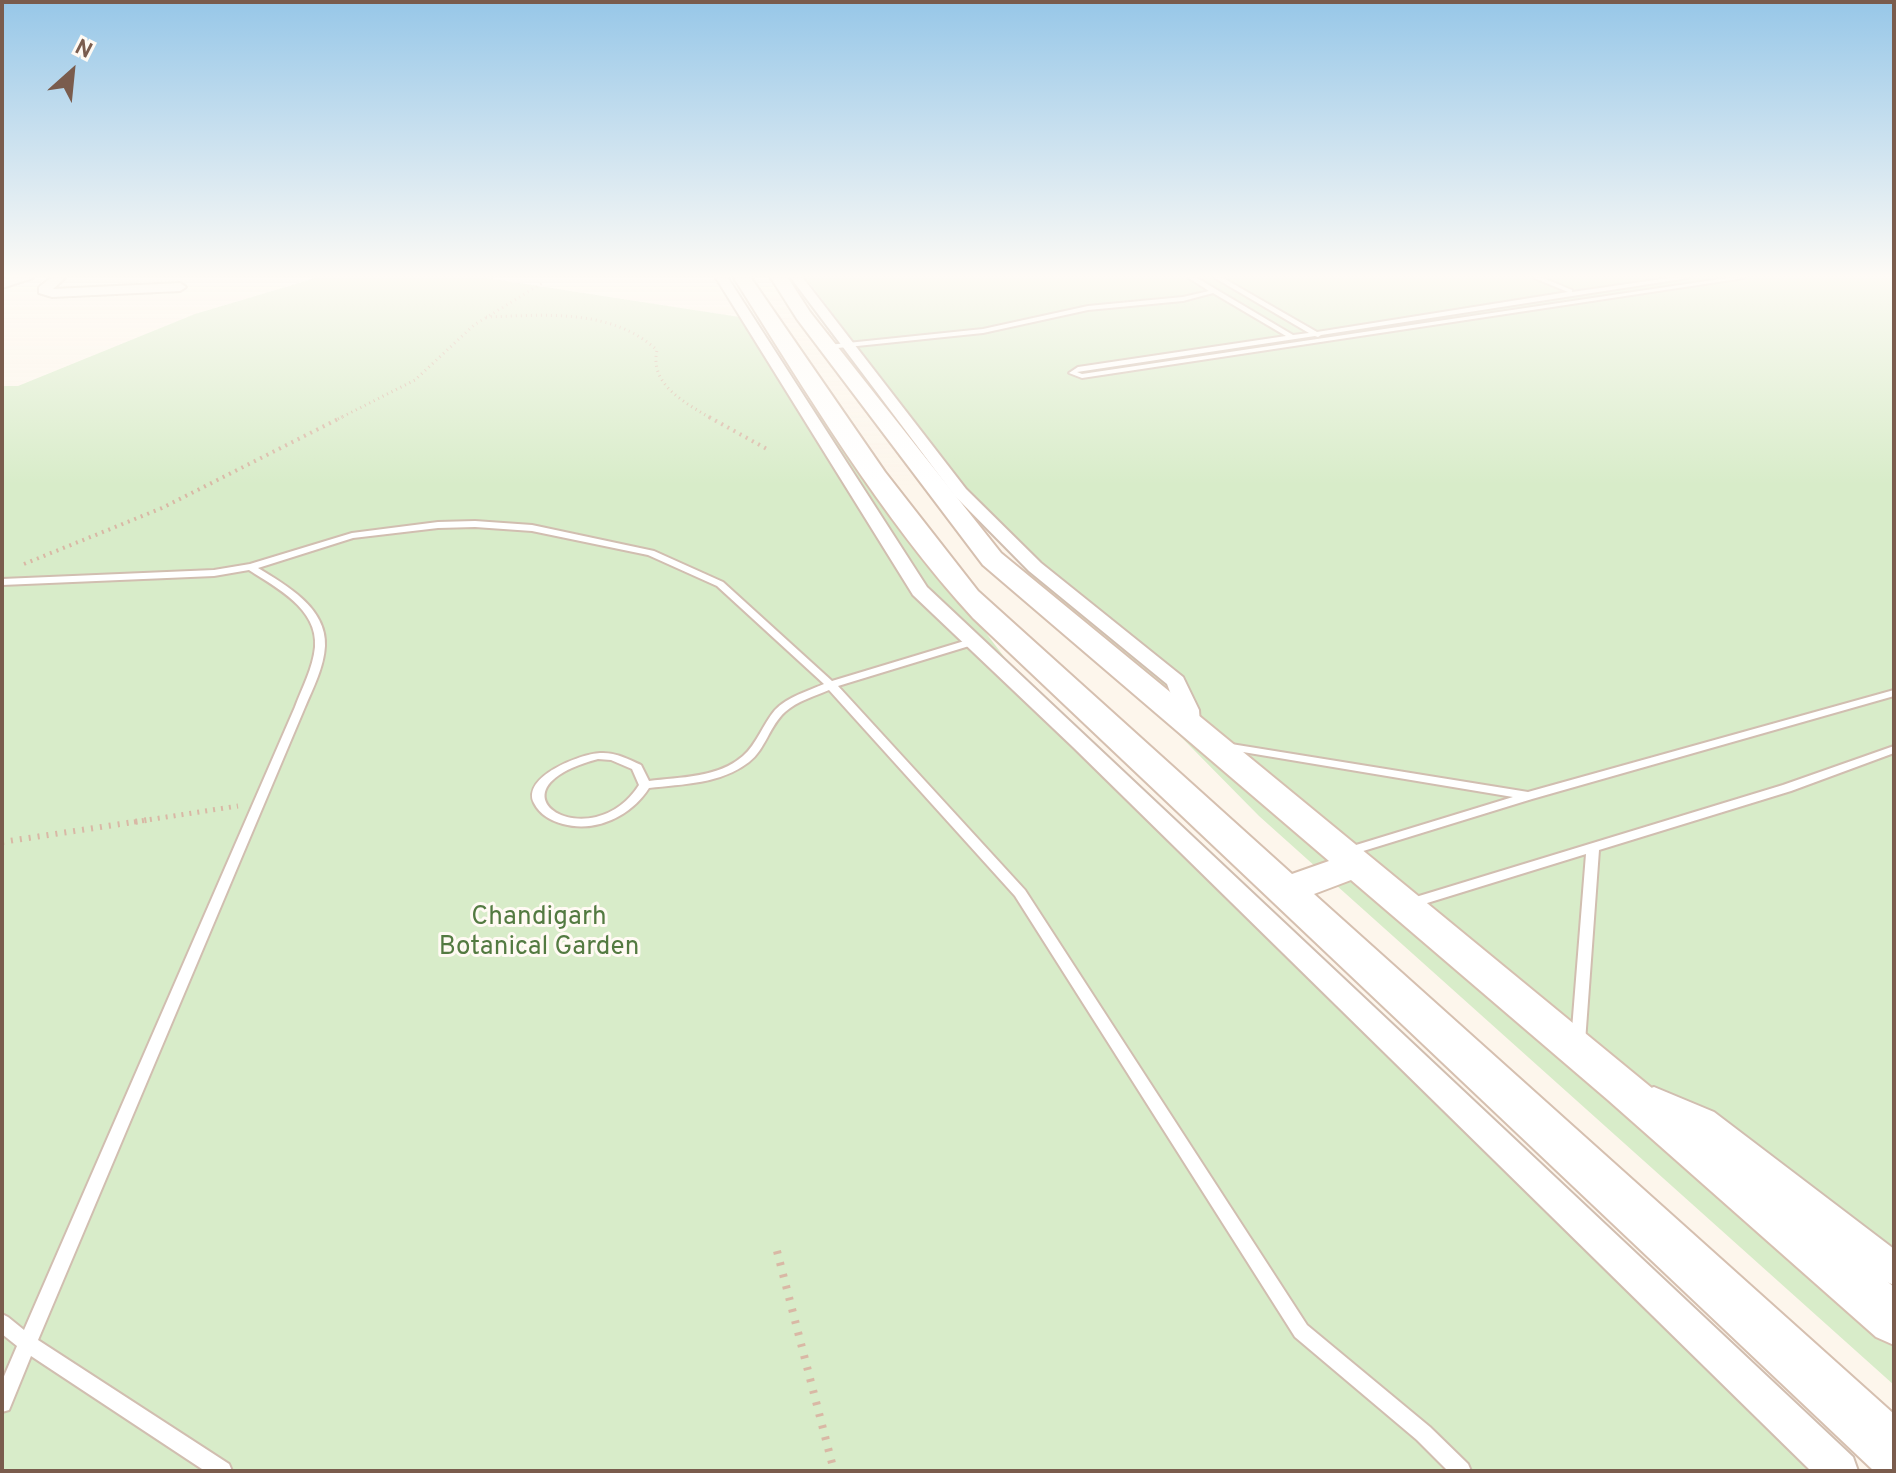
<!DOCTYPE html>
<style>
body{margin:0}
#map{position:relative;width:1896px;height:1473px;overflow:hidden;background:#fdf6ec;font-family:Overpass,sans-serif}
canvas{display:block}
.frame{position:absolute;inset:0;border:4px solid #7a5c4d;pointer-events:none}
.north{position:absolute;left:32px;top:32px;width:80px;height:80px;-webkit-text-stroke:6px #fffaf3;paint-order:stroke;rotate:27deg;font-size:22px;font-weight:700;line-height:32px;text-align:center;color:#7a5c4d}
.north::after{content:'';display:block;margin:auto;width:28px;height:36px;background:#7a5c4d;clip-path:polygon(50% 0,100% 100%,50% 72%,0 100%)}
</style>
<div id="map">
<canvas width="1896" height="1473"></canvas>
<div class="frame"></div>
<div class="north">N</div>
</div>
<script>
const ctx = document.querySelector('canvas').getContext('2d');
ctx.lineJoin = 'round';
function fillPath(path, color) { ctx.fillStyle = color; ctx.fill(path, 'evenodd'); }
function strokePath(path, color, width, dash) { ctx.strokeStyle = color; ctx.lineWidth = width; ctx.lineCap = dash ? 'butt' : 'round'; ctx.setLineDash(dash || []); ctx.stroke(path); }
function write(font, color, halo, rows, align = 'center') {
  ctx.font = font + ' Overpass,sans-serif'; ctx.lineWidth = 6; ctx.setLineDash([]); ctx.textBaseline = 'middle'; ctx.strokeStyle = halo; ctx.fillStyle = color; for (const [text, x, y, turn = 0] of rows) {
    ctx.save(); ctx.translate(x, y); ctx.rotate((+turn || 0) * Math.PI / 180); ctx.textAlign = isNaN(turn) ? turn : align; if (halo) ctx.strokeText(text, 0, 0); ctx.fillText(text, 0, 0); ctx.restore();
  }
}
const green = new Path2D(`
 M316,278h170l260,40 291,382 791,771h-1826v-1085h16l177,-72z
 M806,278h1088v1107l-635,-569 -207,-210z`);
const pathFar4 = new Path2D(`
 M486,317c59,-2 125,-9 171,33 -8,35 29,53 55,69
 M338,419l77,-39 59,-55 70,-43`);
const pathFar3 = new Path2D(`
 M709,417l58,32
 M24,564l138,-56 180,-91`);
const pathFar2 = new Path2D(`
 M134,822l104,-16`);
const pathFar1 = new Path2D(`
 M2,842l145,-22`);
const path = new Path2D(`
 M777,1251l57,220`);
const lane = new Path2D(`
 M1189,278h8l96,57 16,-2 -94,-55h8l94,54 251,-40 -34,-14h9l29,12v2l97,-14h19l-367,57 -3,2 -3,-1 -238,36 5,2 645,-96h17l-662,100 -13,-5 9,-6 208,-31 -73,-43 -30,8 -95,9 -105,23 -155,16 -3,-2 3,-2 155,-16 105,-23 95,-9 26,-6z
 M475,521l57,4 122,26 69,31 109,99 139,-42h8l1,2 -1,2 -141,43 187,204 282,435 123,102 38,37 3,7h-23l-31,-31 -122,-103 -280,-441 -186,-206c-14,6 -32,11 -44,22 -15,13 -20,38 -36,50 -28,22 -66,22 -100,26 -18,28 -53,45 -86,36 -11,-3 -23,-9 -29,-21 -13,-26 46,-49 66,-50 15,-1 28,6 41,12l8,16c31,-4 69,-3 94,-25 14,-12 20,-32 32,-46 12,-13 33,-19 49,-26l-107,-98 -69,-31 -116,-24 -57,-4 -37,1 -85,10 -95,30c28,17 69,40 67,78 -1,21 -12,42 -20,61l-267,633 191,124 3,7h-27l-174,-115 -22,54 -7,2v-31l15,-35 -15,-12v-20l6,3 16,13 271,-623c7,-19 18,-39 20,-60 3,-38 -38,-59 -66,-77l-35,6 -212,9v-6l212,-9 36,-6 102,-31 86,-11zM598,759l13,1 21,9 7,16c-48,75 -161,6 -41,-26z
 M1894,690v6l-362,103 -185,57 -4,-1 -2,-3 2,-3 170,-52 -288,-48 -6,-3 6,-3 303,49z
 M1894,746v7l-103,38 -192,59 -14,192 -2,4 -5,2 -5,-2 -2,-4 15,-188 -175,54 -5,-2 -1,-3 1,-3 377,-115z`);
const street = new Path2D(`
 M11,278h22l-31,10v-8z
 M51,278h14l-12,11 127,-6 6,4 -6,4 -128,6 -13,-4v-6z
 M716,278h12l199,309 926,870 5,14h-47l-738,-724 -160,-152z
 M791,278h12l163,211 75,74 142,114 16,33 1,15 -3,5 -8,2 -11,-7 -1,-15 -10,-26 -138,-113 -75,-76z
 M1654,1087l60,25 180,137v36l-12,-5 -190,-150 -49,-21 -4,-9 4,-9z`);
const secondary = new Path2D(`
 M734,278h17l134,194 93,119 314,283 37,-13 -346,-296 -186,-246 -26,-41h17l22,34 191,241 893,734v58l-18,-8 -268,-237 -257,-220 -37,14 580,520v57h-20l-901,-853c-91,-99 -167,-226 -239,-340z`);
const nearParknames = [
 ["Chandigarh",539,919],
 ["Botanical Garden",539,949]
];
fillPath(green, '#d8ecc9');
strokePath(lane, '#d1beb0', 4);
strokePath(street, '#d1beb0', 4);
strokePath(secondary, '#d6c0b0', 4);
strokePath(pathFar4, '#d9b8a5', 3, [1, 4]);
strokePath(pathFar3, '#d9b8a5', 4, [2, 5]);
strokePath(pathFar2, '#d9b8a5', 5, [2, 6]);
strokePath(pathFar1, '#d9b8a5', 6, [2, 7]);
strokePath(path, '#d9b8a5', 8, [3, 9]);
fillPath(lane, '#fff');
fillPath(street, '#fff');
fillPath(secondary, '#fff');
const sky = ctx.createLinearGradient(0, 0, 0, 485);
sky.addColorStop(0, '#97c7e8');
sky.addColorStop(0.57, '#fefbf6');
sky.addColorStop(1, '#fefbf600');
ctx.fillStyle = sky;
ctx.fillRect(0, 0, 1896, 485);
write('26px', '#537a41', '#fffaf3', nearParknames);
</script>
